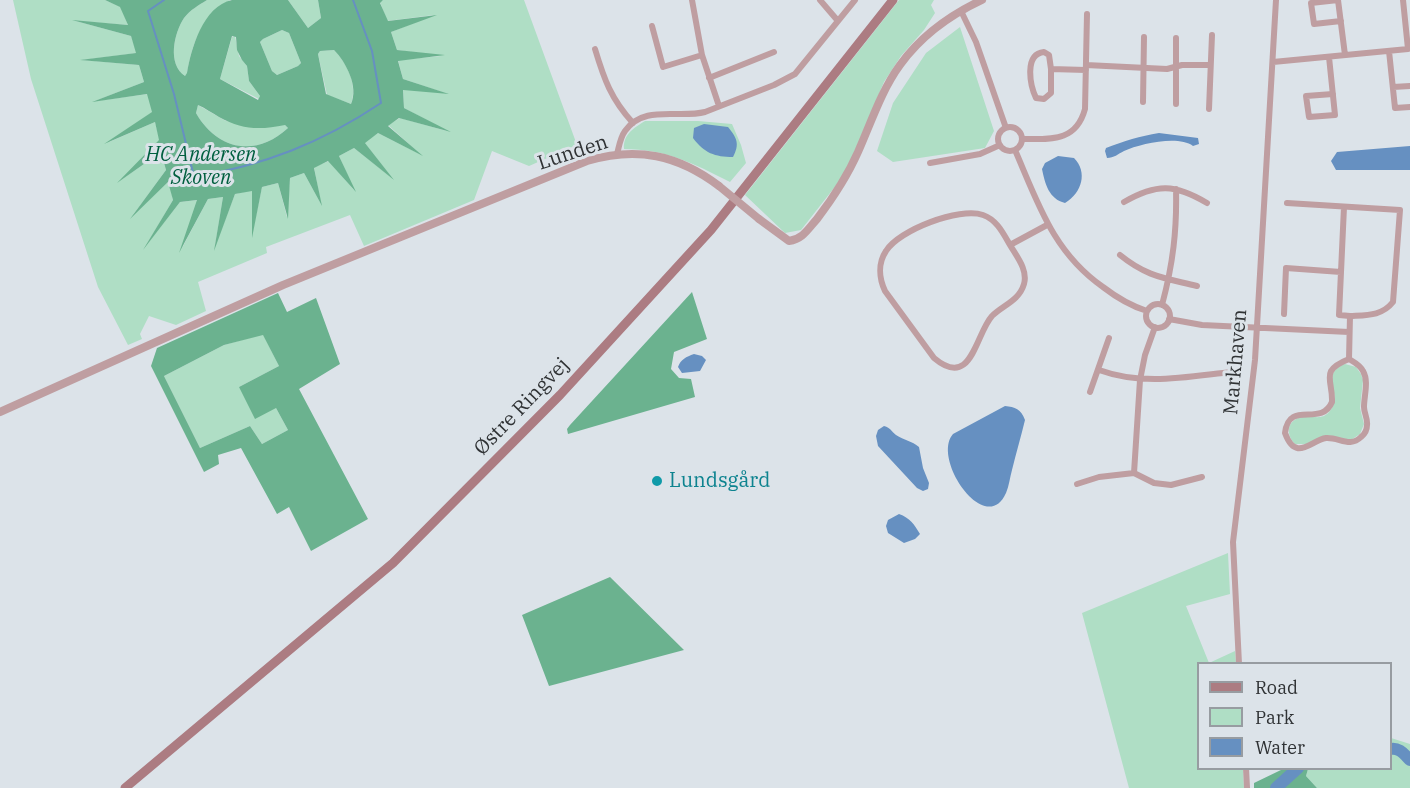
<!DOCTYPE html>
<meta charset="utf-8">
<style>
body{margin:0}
#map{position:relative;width:1410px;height:788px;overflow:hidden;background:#dce3e9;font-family:"IBM Plex Serif",serif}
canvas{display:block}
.legend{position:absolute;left:1197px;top:662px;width:195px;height:108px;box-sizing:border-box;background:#dce3e9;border:2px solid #979ca1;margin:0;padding:8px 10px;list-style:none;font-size:18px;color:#2f3234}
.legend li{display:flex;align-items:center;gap:12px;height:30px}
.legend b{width:30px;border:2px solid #979ca1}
</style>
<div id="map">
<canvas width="1410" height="788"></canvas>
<ul class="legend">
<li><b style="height:8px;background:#ac7c82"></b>Road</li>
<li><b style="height:16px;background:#afdec5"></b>Park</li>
<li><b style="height:16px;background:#6690c1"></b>Water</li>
</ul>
</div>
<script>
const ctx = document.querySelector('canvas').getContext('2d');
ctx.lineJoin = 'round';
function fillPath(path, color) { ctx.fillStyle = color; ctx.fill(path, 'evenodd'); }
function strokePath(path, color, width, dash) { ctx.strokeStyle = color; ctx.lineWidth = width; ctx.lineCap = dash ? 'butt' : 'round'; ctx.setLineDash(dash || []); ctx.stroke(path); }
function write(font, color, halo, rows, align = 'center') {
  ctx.font = font + ' "IBM Plex Serif",serif'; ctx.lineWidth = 6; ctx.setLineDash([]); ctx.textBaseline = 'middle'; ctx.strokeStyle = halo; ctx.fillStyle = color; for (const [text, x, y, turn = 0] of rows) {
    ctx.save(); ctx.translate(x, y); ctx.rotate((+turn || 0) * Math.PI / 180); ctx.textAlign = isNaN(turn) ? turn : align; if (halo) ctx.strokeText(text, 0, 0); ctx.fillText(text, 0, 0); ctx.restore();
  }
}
const green = new Path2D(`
 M13,0h92l16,7 7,18 -52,-4 55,15 6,17 -54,7 56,5 5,17 -49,19 53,-7 5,18 -44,30 46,-20 5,19 -39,39 40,-28 5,18 -33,45 36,-34 4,19 -26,44 33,-42 18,-2 -16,48 26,-49 15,-2 -8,49 20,-52 17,-4v44l10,-47 16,-4 9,34 3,-39 14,-5 17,31 -7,-37 15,-6 25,29 -15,-34 15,-8 38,30 -28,-36 14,-9 42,21 -32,-29 12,-7 47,13 -43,-23 -1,-19 42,4 -42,-14 -5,-19 43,-4 -44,-6 -6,-18 43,-17 -47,6 -7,-19 3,-2h141l53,145 -48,21 -37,-15 -18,49 -110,46 -14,-31 -84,32 1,6 -69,29 8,29 -30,14 -27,-9 -9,18 2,5 -14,6 -30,-58 -67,-208z
 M207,0h23c-28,17 -38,42 -43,74l-2,2c-18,-12 -11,-43 -1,-58 6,-8 15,-13 23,-18z
 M288,0h30l3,18 -13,10z
 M899,0h35l-3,5 4,8 -11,17 -23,26 -17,26 -39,92 -44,56 -16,3 -40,-38z
 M960,27l34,104 -9,17 -92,14 -16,-11 16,-48 33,-50z
 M282,30l7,3 12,30 -3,3 -21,9 -5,-4 -12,-29 3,-3z
 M235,36l4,20 8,10 2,15 11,15 -1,3 -39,-20 12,-42z
 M334,50c13,13 24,35 17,54l-24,-9 -9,-41 2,-3z
 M198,105l28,16 59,4 3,3c-32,30 -71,22 -92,-15z
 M645,121h53l34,3 9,21 5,18 -16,19c-37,-19 -65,-33 -106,-33 -1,-15 10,-21 21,-28z
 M263,334l16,32 -40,21 37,21 12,22 -26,14 -12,-18 -50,22 -36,-72 60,-31z
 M1345,364l11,3 5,7 2,6 -3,28 4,16 -4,10 -9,6 -14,-3 -27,7h-15c-10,-10 -8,-25 8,-27 10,-2 18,4 26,-5 17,-17 -12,-37 16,-48z
 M1228,553l2,41 -44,12 23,57 26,-12 1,12 -38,1v104l45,1 1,19h-115l-47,-175z
 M1391,738l19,6v44h-93l-11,-12 2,-7 82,-1z`);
const forest = new Path2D(`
 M105,0h102c-8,5 -17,10 -23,18 -10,15 -17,46 1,58l2,-3c4,-24 16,-67 45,-73 14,0 41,0 56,0l20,28 13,-10 -3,-18h65l-3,3 8,18 49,-6 -46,17 6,18 48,5 -47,6 5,18 46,15 -46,-4 1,18 47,24 -52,-14 -11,8 35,30 -45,-23 -13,10 29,37 -40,-32 -15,8 17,36 -28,-31 -14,7 8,38 -18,-33 -14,5 -2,41 -10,-36 -16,4 -10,51v-47l-17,3 -21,57 9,-54 -15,2 -29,54 18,-53 -17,2 -37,48 30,-50 -5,-18 -38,37 36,-49 -5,-18 -44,31 42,-43 -4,-18 -51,22 48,-32 -5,-18 -55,8 52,-20 -5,-17 -59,-5 56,-7 -5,-17 -59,-16 56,5 -8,-18zM282,30l7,3 12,30 -3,3 -21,9 -5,-4 -12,-29 3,-3zM232,36l4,1 1,13 5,10 5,6 2,15 11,15 -2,4 -38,-21zM334,50c12,12 25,37 17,54l-25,-10 -8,-40 2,-3zM198,105c7,3 14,8 21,12 23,13 41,13 66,8l3,3c-32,30 -71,22 -92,-15z
 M692,292l15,47 -33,13 -3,17 8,9 12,1 4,18 -127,37 -1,-5 3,-4z
 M278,293l9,19 29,-14 24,66 -41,25 69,130 -57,32 -22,-44 -12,7 -36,-66 -23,7 1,9 -15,8 -53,-106 6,-18zM263,335l16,31 -40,21 16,32 21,-11 12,22 -26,14 -12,-18 -50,22 -36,-72 60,-31z
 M610,577l74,73 -135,36 -27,-71z
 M1283,769h25l-2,7 11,12h-63v-5z`);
const water = new Path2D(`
 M704,124l24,3c9,11 12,17 5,30 -18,0 -29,-4 -40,-19l1,-10z
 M1159,133l39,5 1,6 -6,2c-15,-11 -53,-2 -69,5 -6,3 -10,7 -17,7l-2,-7 1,-3c18,-7 34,-12 53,-15z
 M1410,146v24h-74l-5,-9 6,-9z
 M1058,156l16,2c14,14 8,35 -9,45 -16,-4 -20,-19 -23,-34l3,-6z
 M694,354l8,2 4,4 -6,11 -18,2 -4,-6c3,-8 8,-10 16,-13z
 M1005,406c10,1 16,3 20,14 -4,17 -9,33 -13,50 -2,7 -3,16 -6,23 -20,45 -75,-34 -53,-59z
 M884,426c7,2 7,5 12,9 8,5 16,6 23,12l4,21 6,15 -1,6 -5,2 -6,-3 -39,-42 -2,-10 2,-6z
 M899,514c11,4 15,10 21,20l-5,5 -11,4 -16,-10 -2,-7 2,-6z`);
const stream = new Path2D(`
 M164,0l-16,11 26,83 20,83c71,-12 127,-34 187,-74l-9,-52 -19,-51`);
const river = new Path2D(`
 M1390,749c9,-2 14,5 20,11
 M1276,788l22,-20`);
const minor = new Path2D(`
 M692,0l10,55 17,51
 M820,0l18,21
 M961,11l15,31 30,86
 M1341,21l-27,3 -3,-21 27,-3 7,55
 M652,26l11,41 39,-12
 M595,49c9,30 16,50 38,74
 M1389,51l6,57 15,-1
 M1329,57l6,58 -26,2 -3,-21 27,-2
 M1273,62l135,-13 -5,-49
 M1086,65l81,4 15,-4h28
 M1051,69v24l-7,6 -8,-1c-6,-13 -12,-44 8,-46l5,3 2,14 35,1
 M709,78l65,-26
 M1393,87l17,-1
 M1143,102l1,-65
 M1176,104v-66
 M1209,109l3,-74
 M998 139a12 12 0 1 1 24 0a12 12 0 1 1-24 0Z
 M1023,139c28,0 53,3 62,-30l2,-95
 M1015,150c23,53 38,102 88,137 13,10 28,19 44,24
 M617,154c2,-7 3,-16 8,-23 19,-27 53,-12 80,-19l69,-27 21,-11 60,-74
 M930,163l50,-9 20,-9
 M1124,202c33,-19 51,-18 83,1
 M1287,203l113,7 -7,92c-11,14 -26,13 -43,14l-1,43c5,3 11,6 14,12 6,10 1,25 1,36 0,6 4,12 3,18 0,5 -2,9 -6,12 -11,11 -22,0 -35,1 -15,2 -30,25 -41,-5 4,-34 36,-5 47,-31 1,-23 -13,-31 17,-43
 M1344,207l-5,108 11,1
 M1010,245c7,12 18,25 14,39 -5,17 -21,21 -32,32 -17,19 -20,74 -58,42l-49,-67c-6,-13 -7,-28 1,-40 13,-21 73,-44 97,-36 14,5 20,18 27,30l37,-20
 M1120,255c27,22 45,23 77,31
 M1146 316a12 12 0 1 1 24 0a12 12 0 1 1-24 0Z
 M1162,305c11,-41 15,-75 14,-116
 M1284,314l2,-46 55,4
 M1169,319l33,6 147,7
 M1099,370c44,16 87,7 132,2
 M1090,392l19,-54
 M1134,473l6,-93 5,-25 10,-28
 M1077,484l22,-7 35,-4 20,10 17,2 31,-8
 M1239,664l-6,-122 22,-182 21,-360
 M1246,768l1,20`);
const tertiary = new Path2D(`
 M759,219l30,22c14,-2 19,-12 28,-22 16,-21 30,-42 41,-67 13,-29 23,-61 42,-87 21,-29 50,-50 82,-65
 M0,412l283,-127 304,-124c50,-15 91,-6 132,25`);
const secondary = new Path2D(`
 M125,788l268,-225 167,-168 151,-165 182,-230`);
const tertiaryBridge = new Path2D(`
 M719,186l40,33`);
const markers = [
 [657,481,6,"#0f9aa8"]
];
const streetNames = [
 ["Lunden",573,153,-18],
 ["Markhaven",1236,362,-85],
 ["Østre Ringvej",522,407,-46]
];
const parkNames = [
 ["HC Andersen",201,155],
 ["Skoven",201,178]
];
const cultureNames = [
 ["Lundsgård",669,481]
];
fillPath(green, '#afdec5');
fillPath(forest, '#6bb28f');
fillPath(water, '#6690c1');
strokePath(stream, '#6690c1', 2);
strokePath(river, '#6690c1', 12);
strokePath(minor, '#bf9ea1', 6);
strokePath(tertiary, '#bf9ea1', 8);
strokePath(secondary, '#ac7c82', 9);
strokePath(tertiaryBridge, '#bf9ea1', 8);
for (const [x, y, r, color] of markers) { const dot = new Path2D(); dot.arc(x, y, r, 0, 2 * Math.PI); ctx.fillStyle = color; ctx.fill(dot); strokePath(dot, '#dce3e9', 2); }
write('20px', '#2f3234', '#dce3e9', streetNames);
write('italic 20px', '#005f3f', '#dce3e9', parkNames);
write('20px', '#0d838f', '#dce3e9', cultureNames, 'left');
</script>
